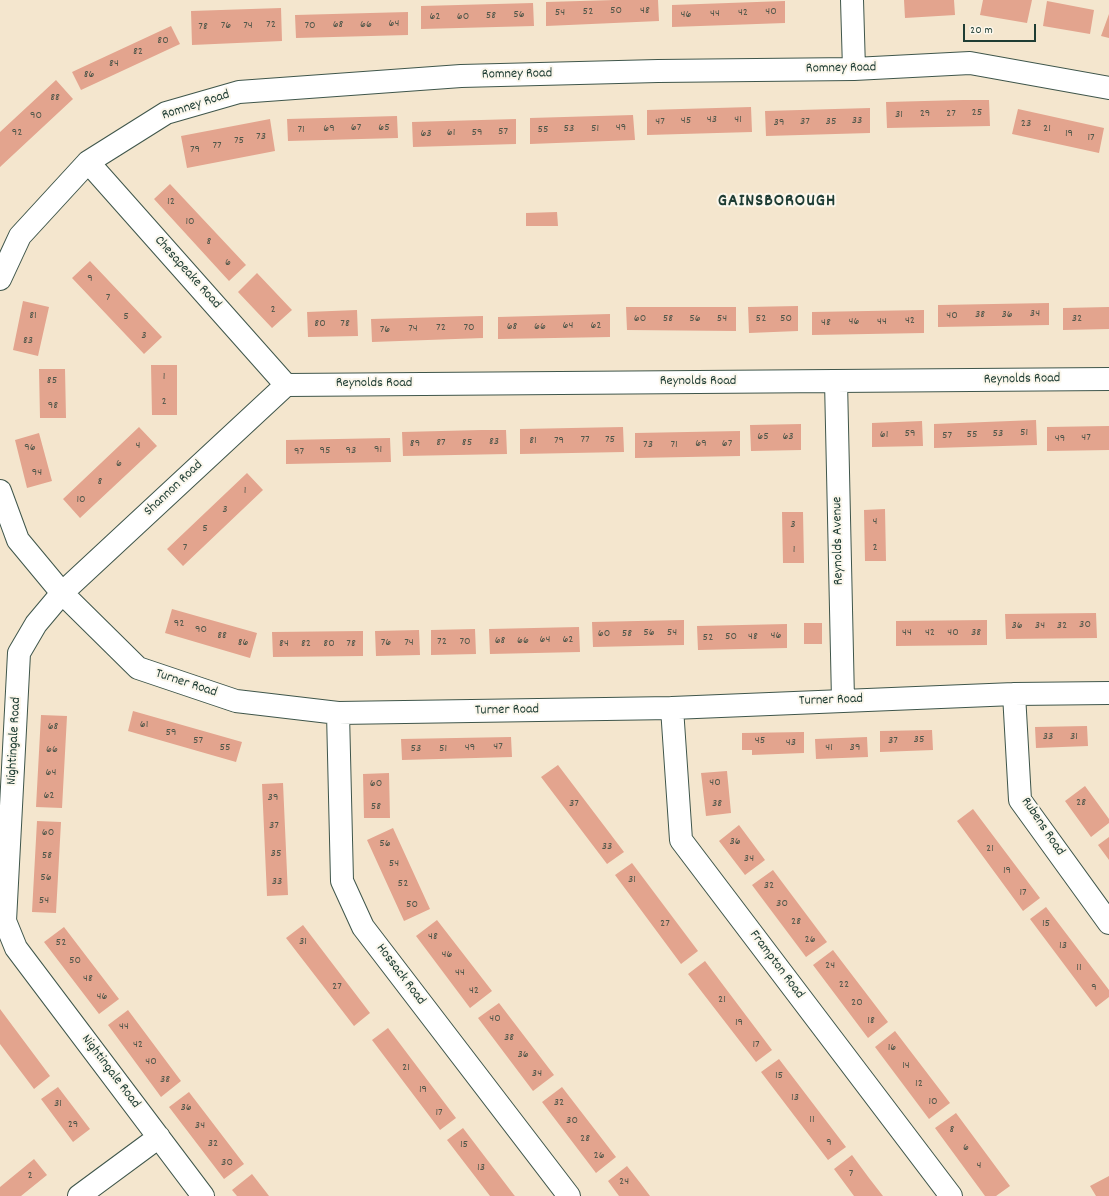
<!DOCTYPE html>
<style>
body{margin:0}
#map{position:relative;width:1109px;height:1196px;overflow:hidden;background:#f4e6ce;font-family:Dekko,sans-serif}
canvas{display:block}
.scale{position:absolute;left:963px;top:24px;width:73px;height:18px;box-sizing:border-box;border:2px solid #1f3d34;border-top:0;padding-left:5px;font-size:12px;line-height:14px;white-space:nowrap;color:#1f3d34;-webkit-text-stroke:3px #fbf7ec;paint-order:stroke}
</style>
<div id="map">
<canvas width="1109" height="1196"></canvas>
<div class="scale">20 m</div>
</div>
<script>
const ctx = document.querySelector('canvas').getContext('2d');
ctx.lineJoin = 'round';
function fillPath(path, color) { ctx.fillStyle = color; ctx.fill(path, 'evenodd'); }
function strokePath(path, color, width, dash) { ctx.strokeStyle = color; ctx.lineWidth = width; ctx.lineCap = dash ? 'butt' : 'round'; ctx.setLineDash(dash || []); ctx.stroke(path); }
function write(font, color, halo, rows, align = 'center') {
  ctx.font = font + ' Dekko,sans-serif'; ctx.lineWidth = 4; ctx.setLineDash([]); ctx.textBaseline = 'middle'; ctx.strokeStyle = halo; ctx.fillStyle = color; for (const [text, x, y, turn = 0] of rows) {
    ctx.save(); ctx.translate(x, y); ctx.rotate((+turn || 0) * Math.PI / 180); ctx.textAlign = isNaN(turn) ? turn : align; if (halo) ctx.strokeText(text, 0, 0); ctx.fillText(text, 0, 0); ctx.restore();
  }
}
const building = new Path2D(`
 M615,0h43l1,21 -113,5v-24z
 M904,0h50l1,15 -50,3z
 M983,0h49l-5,23 -47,-8z
 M785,1v22l-113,4v-22z
 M1047,1l47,9 -4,24 -47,-8z
 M533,3l1,23 -113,3v-23z
 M281,8l1,33 -90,4 -1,-34z
 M408,12v23l-112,3 -1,-23z
 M1109,14v24l-8,-2z
 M171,26l9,18 -99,46 -9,-18z
 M56,80l17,19 -73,68v-35z
 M963,100h26l1,26 -103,2 -1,-26z
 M751,107l1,25 -105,3v-25z
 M870,108v25l-104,3 -1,-25z
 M1018,109l86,19 -5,25 -87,-19z
 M633,115l2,25 -105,4v-26z
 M397,116l1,22 -110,3 -1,-22z
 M270,119l5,32 -88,17 -6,-32z
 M516,119v25l-103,3 -1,-25z
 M170,184l76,81 -17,16 -75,-82z
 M557,212l1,14h-32v-13z
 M90,261l72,76 -18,17 -72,-76z
 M257,273l35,37 -20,18 -34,-36z
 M23,301l26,6 -11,49 -25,-6z
 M1049,303v22l-111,2v-22z
 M798,306v25l-49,2 -1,-26z
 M626,307h110v24l-109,-1z
 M1109,307v22l-46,1v-22z
 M357,310l1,26 -50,1 -1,-25z
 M924,310v23l-112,2v-23z
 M610,314v23l-112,2v-22z
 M483,316v22l-111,4 -1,-23z
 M151,365h26v50h-25z
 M39,369h26l1,49h-26z
 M1036,420l1,25 -103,3v-24z
 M922,421l1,25 -51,1v-24z
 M801,424v26l-50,1 -1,-26z
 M1109,426v24l-62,1v-24z
 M139,427l18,19 -77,72 -17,-19z
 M623,427l1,25 -104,2v-25z
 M481,430h25l1,24 -104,2 -1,-24z
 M740,431v25l-105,2v-25z
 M39,433l13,48 -25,7 -12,-48z
 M390,438l1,24 -105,2v-24z
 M247,473l16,17 -80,76 -16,-17z
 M885,509l1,52h-21l-1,-51z
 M782,512h21l1,51h-21z
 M172,609l85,24 -7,25 -85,-25z
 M1096,613l1,25 -91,1 -1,-25z
 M684,620v25l-91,2 -1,-25z
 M987,620v25l-91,1v-25z
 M804,623h18v21h-18z
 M787,624v24l-89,2 -1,-24z
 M579,627l1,25 -90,2 -1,-25z
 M475,629l1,25 -45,1v-25z
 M419,630l1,25 -44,1 -1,-25z
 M363,631v25l-90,1 -1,-25z
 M133,711l109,31 -6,20 -108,-31z
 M41,715l26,1 -5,92 -26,-1z
 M1087,726l1,20 -52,2 -1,-21z
 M932,730l1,20 -53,2v-21z
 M804,732v21l-52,2v-5h-10v-17z
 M511,737l1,20 -110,3 -1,-21z
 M867,737l1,20 -52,2 -1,-20z
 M558,765l66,87 -17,12 -66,-87z
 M727,771l4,42 -25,3 -5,-43z
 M389,773l1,45h-26l-1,-44z
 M283,783l5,112 -21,1 -5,-112z
 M1085,786l24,33v4l-18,14 -26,-36z
 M973,809l67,89 -17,13 -66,-90z
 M37,821l24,1 -5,91 -24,-1z
 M739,825l26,35 -20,15 -26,-34z
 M393,828l37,81 -26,12 -37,-81z
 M1109,837v23l-11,-15z
 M632,863l66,88 -17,13 -66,-89z
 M773,870l54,72 -21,15 -54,-72z
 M1046,907l63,83v7l-13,10 -66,-88z
 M437,920l55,71 -22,17 -54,-72z
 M303,925l67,88 -16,13 -68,-88z
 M64,927l55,72 -20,15 -55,-72z
 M833,950l55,72 -20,16 -55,-73z
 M705,961l67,89 -16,12 -68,-88z
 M499,1003l55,72 -21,16 -55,-73z
 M0,1009l50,67 -16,13 -34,-45z
 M128,1010l53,71 -20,16 -53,-72z
 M388,1028l68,90 -16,12 -68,-90z
 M895,1031l55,72 -21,16 -54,-72z
 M779,1059l67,88 -18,13 -67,-88z
 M58,1087l32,42 -17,13 -32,-43z
 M562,1087l54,70 -20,16 -54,-71z
 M189,1092l55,72 -20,15 -55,-72z
 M956,1113l54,73 -14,10h-11l-50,-68z
 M463,1128l51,67 1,1h-25l-43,-56z
 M852,1155l17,23 14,18h-29l-20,-27z
 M34,1159l13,16 -26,21h-21v-9z
 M627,1166l14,18 9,12h-31l-11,-15z
 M252,1174l14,18 3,4h-32l-5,-6z
 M1109,1176v20h-13l-6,-10z`);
const street = new Path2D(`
 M852,0l2,69
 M88,162l198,223
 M0,279l20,-43 68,-74 78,-49 73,-21 222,-16 197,-5 196,-2 116,-6 139,25
 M836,381l7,319
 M286,385l823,-6
 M0,491l18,49 44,53 76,75 98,33 102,12 334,-5 342,-14 95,-1
 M1014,694l6,106 89,123
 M672,708l9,132 270,356
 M338,713l4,168 21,46 206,269
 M79,1196l80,-59
 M203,1196l-187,-248 -11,-27 14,-268 17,-29 26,-31 224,-208`);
const numberNames = [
 ["50",616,11],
 ["48",645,11],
 ["52",588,12],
 ["40",771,12],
 ["54",560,13],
 ["42",743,13],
 ["44",715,14],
 ["56",519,15],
 ["46",686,15],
 ["58",491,16],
 ["62",435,17],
 ["60",463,17],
 ["64",394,24],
 ["72",271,25],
 ["68",338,25],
 ["66",366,25],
 ["76",226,26],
 ["74",248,26],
 ["70",310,26],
 ["78",203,27],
 ["80",163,41],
 ["82",138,52],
 ["84",114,64],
 ["86",89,75],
 ["88",55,98],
 ["25",977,113],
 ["29",925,114],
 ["27",951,114],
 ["31",899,115],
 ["90",36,116],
 ["43",712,120],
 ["41",738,120],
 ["45",686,121],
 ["33",857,121],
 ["47",660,122],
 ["37",805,122],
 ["35",831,122],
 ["39",779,123],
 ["23",1026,124],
 ["67",356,128],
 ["65",384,128],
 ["49",621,128],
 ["69",329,129],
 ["53",569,129],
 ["51",595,129],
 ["21",1047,129],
 ["71",301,130],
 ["55",543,130],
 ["57",503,132],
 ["92",17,133],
 ["61",451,133],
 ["59",477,133],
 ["63",426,134],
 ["19",1069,134],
 ["73",261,137],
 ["17",1091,138],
 ["75",239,141],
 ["77",217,146],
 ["79",195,150],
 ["12",171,202],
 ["10",190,222],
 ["8",209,242],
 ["6",228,263],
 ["9",90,279],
 ["7",108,298],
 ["2",273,310],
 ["34",1035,314],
 ["38",980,315],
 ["36",1007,315],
 ["81",33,316],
 ["40",952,316],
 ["5",126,317],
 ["60",640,319],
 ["58",668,319],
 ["56",695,319],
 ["54",722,319],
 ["52",761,319],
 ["50",786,319],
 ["32",1077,319],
 ["42",910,321],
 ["46",854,322],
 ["44",882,322],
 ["48",826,323],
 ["80",320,324],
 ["78",345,324],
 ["64",568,326],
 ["62",596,326],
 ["68",512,327],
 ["66",540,327],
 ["72",441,328],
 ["70",469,328],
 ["74",413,329],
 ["76",385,330],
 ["3",144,336],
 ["83",28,341],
 ["1",164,377],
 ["85",52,381],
 ["2",164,402],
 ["98",53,406],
 ["51",1024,433],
 ["59",910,434],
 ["53",998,434],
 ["61",884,435],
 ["55",972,435],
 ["57",947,436],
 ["65",763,437],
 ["63",788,437],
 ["47",1086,438],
 ["49",1060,439],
 ["77",585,440],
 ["75",610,440],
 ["81",533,441],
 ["79",559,441],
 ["83",494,442],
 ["87",441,443],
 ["85",467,443],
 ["89",415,444],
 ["69",701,444],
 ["67",727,444],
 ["73",648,445],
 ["71",674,445],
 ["4",138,446],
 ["96",30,448],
 ["91",378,450],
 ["95",325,451],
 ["93",351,451],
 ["97",299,452],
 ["6",119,464],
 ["94",37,473],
 ["8",100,482],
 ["1",245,491],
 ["10",81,500],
 ["3",225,510],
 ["4",875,522],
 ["3",793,525],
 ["5",205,529],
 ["7",185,548],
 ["2",875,548],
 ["1",794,550],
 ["92",179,624],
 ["30",1085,625],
 ["36",1017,626],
 ["34",1040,626],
 ["32",1062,626],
 ["90",201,630],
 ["56",649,633],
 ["54",672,633],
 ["44",907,633],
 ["42",930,633],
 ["40",953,633],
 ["38",976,633],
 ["60",604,634],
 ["58",627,634],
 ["88",222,636],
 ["46",776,636],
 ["50",731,637],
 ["48",753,637],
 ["52",708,638],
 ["64",545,640],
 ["62",568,640],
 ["68",500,641],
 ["66",523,641],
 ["72",442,642],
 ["70",465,642],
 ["86",243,643],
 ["76",386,643],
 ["74",409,643],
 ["84",284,644],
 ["82",306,644],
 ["80",329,644],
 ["78",351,644],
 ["61",144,725],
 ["68",53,727],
 ["59",171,733],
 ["33",1048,737],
 ["31",1074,737],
 ["35",919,740],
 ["57",198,741],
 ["45",760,741],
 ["37",893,741],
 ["43",791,743],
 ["47",498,747],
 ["55",225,748],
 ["49",470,748],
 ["41",829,748],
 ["39",855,748],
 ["53",416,749],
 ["51",443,749],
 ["66",52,750],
 ["64",51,773],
 ["40",715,783],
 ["60",376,784],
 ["62",49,796],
 ["39",273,798],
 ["28",1081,803],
 ["37",574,804],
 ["38",717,804],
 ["58",376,807],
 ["37",274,826],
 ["60",48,833],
 ["36",735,842],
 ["56",385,844],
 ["33",607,847],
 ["21",990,849],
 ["35",276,854],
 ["58",47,856],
 ["34",749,859],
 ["54",394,864],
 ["19",1007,871],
 ["56",46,878],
 ["31",632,880],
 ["33",277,882],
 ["52",403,884],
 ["32",769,886],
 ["17",1023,893],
 ["54",44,901],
 ["30",782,904],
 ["50",412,905],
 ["28",796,922],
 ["27",665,924],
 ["15",1046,924],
 ["48",433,937],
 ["26",810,940],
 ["31",303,942],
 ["52",61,943],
 ["13",1063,946],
 ["46",447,955],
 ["50",75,961],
 ["24",830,966],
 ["11",1079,968],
 ["44",460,973],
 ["48",88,979],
 ["22",844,985],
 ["27",337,987],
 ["9",1094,988],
 ["42",474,991],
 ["46",102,997],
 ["21",722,1000],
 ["20",857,1003],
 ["40",495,1019],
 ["18",871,1021],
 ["19",739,1023],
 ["44",124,1027],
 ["38",509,1038],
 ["42",138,1045],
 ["17",756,1045],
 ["16",892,1048],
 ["36",523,1055],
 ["40",151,1062],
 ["14",906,1066],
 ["21",406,1068],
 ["34",537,1074],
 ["15",779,1076],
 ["38",165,1080],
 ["12",919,1084],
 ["19",423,1090],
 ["13",795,1098],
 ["10",933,1102],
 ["32",559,1103],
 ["31",58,1104],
 ["36",186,1108],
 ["17",439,1113],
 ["11",812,1120],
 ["30",572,1121],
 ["29",73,1125],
 ["34",200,1126],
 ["8",952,1130],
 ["28",585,1139],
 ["9",829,1143],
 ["32",213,1144],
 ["15",464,1145],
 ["6",966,1148],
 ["26",599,1156],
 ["30",227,1163],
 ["4",979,1166],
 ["13",481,1168],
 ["7",851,1174],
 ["2",30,1176],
 ["24",624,1182]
];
const streetNames = [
 ["Romney Road",841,69,-1],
 ["Romney Road",517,75,-1],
 ["Romney Road",196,106,-18],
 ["Chesapeake Road",187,273,48],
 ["Reynolds Road",1022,380,-1],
 ["Reynolds Road",698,382],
 ["Reynolds Road",374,384],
 ["Shannon Road",174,489,-43],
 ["Reynolds Avenue",839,541,-91],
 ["Turner Road",186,684,18],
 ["Turner Road",831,701,-2],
 ["Turner Road",507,711,-1],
 ["Nightingale Road",15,741,-87],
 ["Rubens Road",1042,827,56],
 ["Frampton Road",776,965,53],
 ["Hossack Road",400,975,53],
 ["Nightingale Road",110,1072,53]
];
const districtNames = [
 ["GAINSBOROUGH",777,203]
];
fillPath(building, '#e3a48e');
strokePath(street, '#3f564b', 24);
strokePath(street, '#fff', 22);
write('12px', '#50574a', null, numberNames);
write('14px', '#1f3d34', '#fbf7ec', streetNames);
ctx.letterSpacing = '1px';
write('bold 18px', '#1f3d34', '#fbf7ec', districtNames);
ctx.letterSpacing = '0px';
</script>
